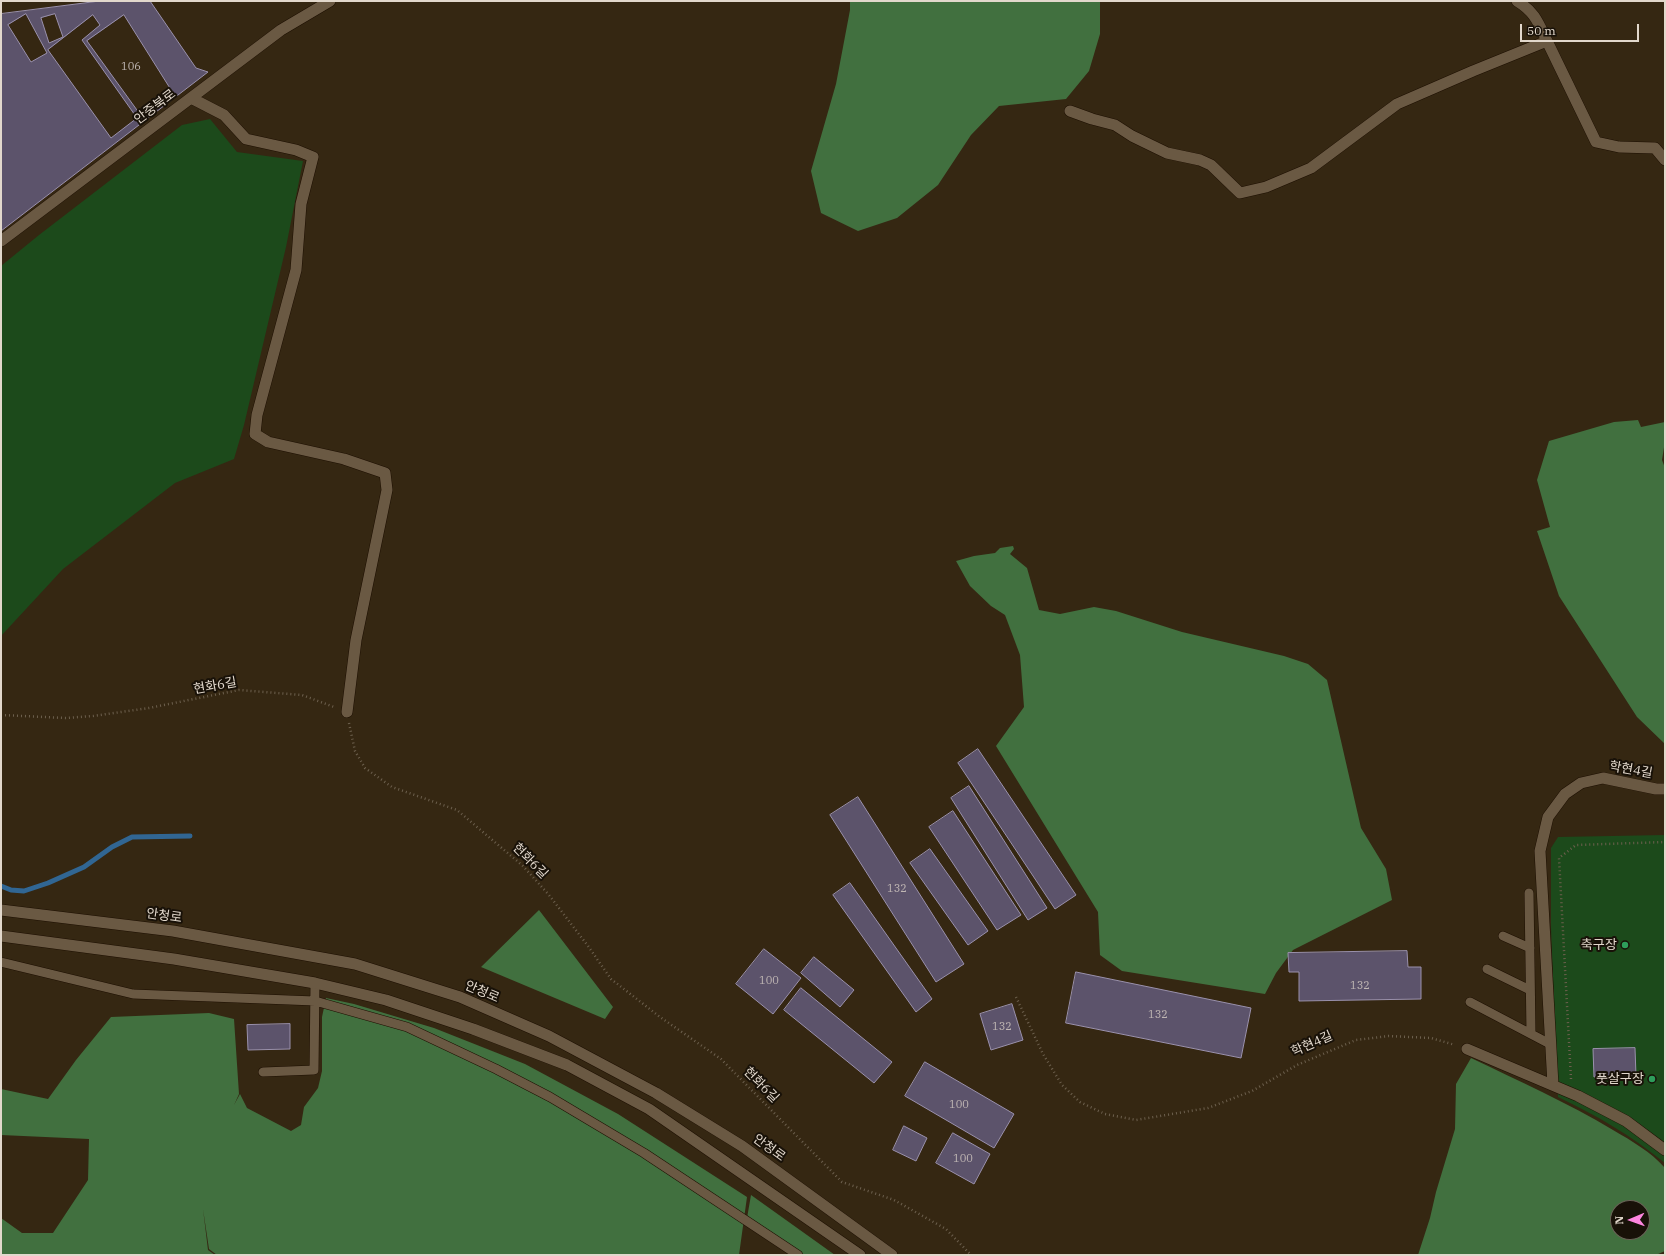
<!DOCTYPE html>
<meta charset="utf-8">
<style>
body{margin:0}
#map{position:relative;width:1666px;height:1256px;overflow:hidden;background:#352712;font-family:"IBM Plex Serif",serif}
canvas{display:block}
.frame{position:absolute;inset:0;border:2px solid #e2d8cc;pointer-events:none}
.north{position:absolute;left:1610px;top:1200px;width:40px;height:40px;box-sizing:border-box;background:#181108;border:1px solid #696156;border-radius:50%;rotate:268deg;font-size:11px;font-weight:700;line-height:16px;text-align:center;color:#e2d8cc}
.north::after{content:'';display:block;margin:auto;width:14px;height:18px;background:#fe85df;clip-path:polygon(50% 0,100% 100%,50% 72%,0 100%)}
.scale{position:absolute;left:1520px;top:24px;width:119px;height:18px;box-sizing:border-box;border:2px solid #e2d8cc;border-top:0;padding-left:5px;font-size:12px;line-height:14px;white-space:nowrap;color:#e2d8cc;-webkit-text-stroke:3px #181108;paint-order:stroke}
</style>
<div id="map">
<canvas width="1666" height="1256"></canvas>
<div class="frame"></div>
<div class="north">N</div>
<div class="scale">50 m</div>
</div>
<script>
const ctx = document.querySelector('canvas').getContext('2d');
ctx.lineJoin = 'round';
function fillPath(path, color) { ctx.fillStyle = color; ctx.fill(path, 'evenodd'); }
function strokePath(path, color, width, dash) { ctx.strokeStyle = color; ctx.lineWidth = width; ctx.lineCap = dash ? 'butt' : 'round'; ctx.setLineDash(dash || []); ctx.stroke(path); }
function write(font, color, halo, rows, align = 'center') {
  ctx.font = font + ' "IBM Plex Serif","Noto Sans KR",serif'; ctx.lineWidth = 4; ctx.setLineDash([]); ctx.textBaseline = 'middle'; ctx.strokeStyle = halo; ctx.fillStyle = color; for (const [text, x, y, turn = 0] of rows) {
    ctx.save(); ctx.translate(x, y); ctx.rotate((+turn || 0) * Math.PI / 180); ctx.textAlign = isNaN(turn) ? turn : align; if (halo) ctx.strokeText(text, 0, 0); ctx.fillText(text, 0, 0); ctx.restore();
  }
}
const green = new Path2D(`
 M210,119l27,33 66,9 -17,86 -42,178 -10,34 -59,24 -112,86 -62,67v-370l38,-31 143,-110z
 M1665,835v328c-35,-28 -67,-47 -107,-66l-7,-169v-80l7,-11z`);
const forest = new Path2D(`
 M850,1h250v33l-11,37 -23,28 -67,7 -28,29 -33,50 -41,33 -39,13 -37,-18 -10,-42 25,-87 14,-74z
 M1638,420l3,7 24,-5v19l-3,19 3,8v276l-28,-27 -78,-121 -22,-65 13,-4 -13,-47 12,-39 65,-19z
 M1013,546l1,3 -4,5 17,14 12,42 21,4 34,-7 22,4 66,21 102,24 24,8 19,16 34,148 25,41 6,31 -99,50 -17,23 -11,21 -143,-23 -22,-16 -2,-43 -102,-166 28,-39 -4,-52 -15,-40 -14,-9 -21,-20 -14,-25 18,-5 21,-3 5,-5z
 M539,910l74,97 -8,12 -124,-52z
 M326,998l28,6 80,24 91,36 93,50 129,83 -8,58h-522l-8,-6 -6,-40 5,41 7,5h-214v-37l21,15h31l35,-53 1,-41 -88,-4v-46l47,10 28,-39 35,-43 98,-4 25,6 5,75 -5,11 6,-11 7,14 44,23 10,-6 3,-18 14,-19 4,-17v-54z
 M1471,1058c48,23 97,45 142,72 19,11 38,22 52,38v83l-9,4h-238l12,-37 6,-26 19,-63 1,-45zM1618,1208h24v24h-24z
 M751,1195l84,60h-31l-57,-37z`);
const stream = new Path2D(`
 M1,886l10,4 13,1 24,-8 36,-16 28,-20 20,-10 58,-1`);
const building = new Path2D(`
 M100,1h50l46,67 12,4 -207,159v-217z
 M26,14l21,39 -16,9 -23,-37z
 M55,14l8,23 -14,6 -8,-25z
 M93,15l7,10 -18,15 55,78 -26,20 -63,-88z
 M124,15l49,78 -31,24 -55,-76z
 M978,749l98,146 -21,14 -97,-146z
 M969,786l78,122 -19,12 -77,-122z
 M858,797l106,167 -28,18 -106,-167z
 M953,811l68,104 -24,15 -68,-103z
 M930,849l58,82 -20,14 -58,-82z
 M850,883l82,116 -16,13 -83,-117z
 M764,949l37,29 -28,36 -37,-30z
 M1407,951l1,16h13v32l-122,2v-29h-10l-1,-19z
 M814,957l40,33 -14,17 -39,-34z
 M1076,972l175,36 -10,50 -175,-35z
 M801,988l91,74 -18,21 -90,-73z
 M1012,1004l11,36 -32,10 -11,-36z
 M290,1024v25l-42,1 -1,-25z
 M1635,1048l1,28 -42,1 -1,-28z
 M925,1062l89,52 -20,34 -89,-52z
 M904,1126l23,12 -11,23 -23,-11z
 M953,1133l37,21 -16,30 -38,-21z`);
const path = new Path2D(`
 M1,715l65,3 27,-2 56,-8 90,-18 63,5 32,12
 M349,723l6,28 10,17 27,19 65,23 66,56 26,29 39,51 23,33 49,38 61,42 121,123 52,18 52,29 25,26
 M1016,997l27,57 19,31 18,17 25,12 31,6 72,-12 44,-17 45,-26 59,-25 33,-4 42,2 24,7
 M1571,1079l-12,-221 17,-13 89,-3`);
const service = new Path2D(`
 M1529,893l2,140
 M1503,936l27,12
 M1,962l132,32 182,7 92,26 89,42 54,28 94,56 154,102
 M1487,969l43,21
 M1470,1002l80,42
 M263,1072l51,-2 1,-87`);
const minor = new Path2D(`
 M1517,1c18,11 21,21 30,40
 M191,98l33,17 22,24 50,11 17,7 -12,47 -5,66 -39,145 -2,19 13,8 76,17 41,14 2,17 -31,150 -9,72
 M1070,111l22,8 23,6 17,11 35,17 33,7 11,5 29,28 26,-6 45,-19 86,-64 76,-33 74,-30 49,101 23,5 36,1 10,12
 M1,241l280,-211 49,-29
 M1467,1049l111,47 48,25 39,29
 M1553,1085l-13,-234 8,-34 17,-23 16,-11 22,-5 53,11h9`);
const tertiary = new Path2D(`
 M1,910l172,21 182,33 105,33 89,39 107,57 86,53 150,109
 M1,936l173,23 141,24 71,17 87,29 94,36 82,44 211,146`);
const markers = [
 [1625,945,4,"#2e9e5b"],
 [1652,1079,4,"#2e9e5b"]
];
const numberNames = [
 ["106",131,67],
 ["132",897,889],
 ["100",769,981],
 ["132",1360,986],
 ["132",1158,1015],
 ["132",1002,1027],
 ["100",959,1105],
 ["100",963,1159]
];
const streetNames = [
 ["안중북로",155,107,-37],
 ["현화6길",215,686,-10],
 ["학현4길",1631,770,10],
 ["현화6길",530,861,45],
 ["안청로",164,916,8],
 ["안청로",482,992,23],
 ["학현4길",1312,1044,-24],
 ["현화6길",761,1085,45],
 ["안청로",769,1148,36]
];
const poiNames = [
 ["축구장",1617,945],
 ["풋살구장",1644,1079]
];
fillPath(green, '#1c4a1b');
fillPath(forest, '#41703f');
strokePath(stream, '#316693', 5);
fillPath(building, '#5c536b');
strokePath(building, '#9a91ac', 1);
strokePath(service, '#1d0f00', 10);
strokePath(minor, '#1d0f00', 12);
strokePath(tertiary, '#1d0f00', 12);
strokePath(path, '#6d604e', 2.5, [1, 3]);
strokePath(service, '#6a5943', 9);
strokePath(minor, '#6a5943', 11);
strokePath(tertiary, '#6a5943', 11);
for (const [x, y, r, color] of markers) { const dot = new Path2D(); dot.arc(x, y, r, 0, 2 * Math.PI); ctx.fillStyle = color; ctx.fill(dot); strokePath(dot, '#181108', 1.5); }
write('11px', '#c0b7b4', null, numberNames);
write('13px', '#e2d8cc', '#181108', streetNames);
write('13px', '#e2d8cc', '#181108', poiNames, 'right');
</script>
